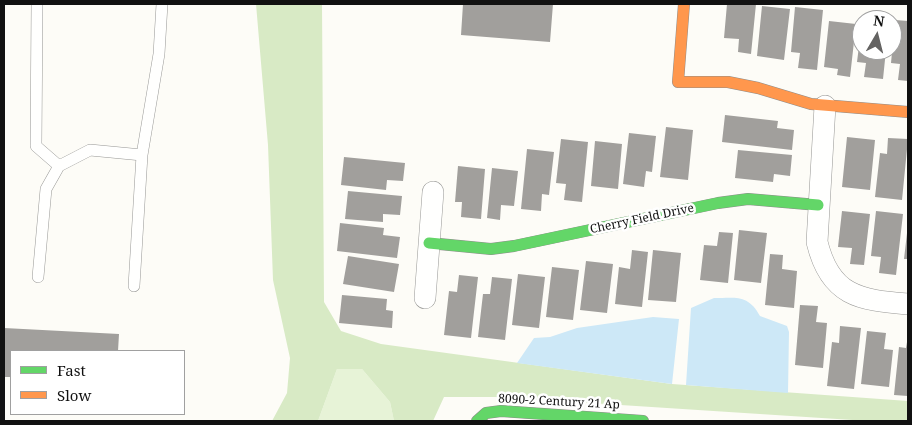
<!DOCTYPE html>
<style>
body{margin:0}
#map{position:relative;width:912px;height:425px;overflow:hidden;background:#fdfcf7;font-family:"Noto Serif",serif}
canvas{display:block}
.frame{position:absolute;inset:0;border:5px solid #111;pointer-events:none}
.legend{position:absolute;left:10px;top:350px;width:175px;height:65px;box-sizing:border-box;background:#fff;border:1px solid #a0a0a0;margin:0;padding:6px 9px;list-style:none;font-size:15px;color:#111}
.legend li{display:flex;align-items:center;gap:10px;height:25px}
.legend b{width:25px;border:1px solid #a0a0a0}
.north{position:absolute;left:852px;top:10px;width:50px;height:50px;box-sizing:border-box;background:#fff;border:1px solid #a0a0a0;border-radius:50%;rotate:8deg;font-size:14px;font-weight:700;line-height:20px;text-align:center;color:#111}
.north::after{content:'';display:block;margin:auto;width:18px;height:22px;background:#646362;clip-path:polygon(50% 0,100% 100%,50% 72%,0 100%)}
</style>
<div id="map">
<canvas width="912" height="425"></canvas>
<div class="frame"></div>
<ul class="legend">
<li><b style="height:6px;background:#63d668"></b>Fast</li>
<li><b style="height:6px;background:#ff974d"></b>Slow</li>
</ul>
<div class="north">N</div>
</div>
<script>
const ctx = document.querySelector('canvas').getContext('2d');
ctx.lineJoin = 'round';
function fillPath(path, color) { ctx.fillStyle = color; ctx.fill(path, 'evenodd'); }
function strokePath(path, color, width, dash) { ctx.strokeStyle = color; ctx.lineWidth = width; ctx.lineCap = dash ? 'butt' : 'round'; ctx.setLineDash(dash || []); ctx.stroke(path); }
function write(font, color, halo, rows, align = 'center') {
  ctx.font = font + ' "Noto Serif",serif'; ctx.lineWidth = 5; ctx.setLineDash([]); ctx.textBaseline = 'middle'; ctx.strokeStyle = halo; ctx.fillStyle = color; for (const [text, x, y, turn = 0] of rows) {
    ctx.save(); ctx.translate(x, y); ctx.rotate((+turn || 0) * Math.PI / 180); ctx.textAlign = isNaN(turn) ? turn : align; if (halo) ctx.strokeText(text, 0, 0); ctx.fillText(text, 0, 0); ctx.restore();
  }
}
const green = new Path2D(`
 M337,369h25l28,33 4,19h-76z`);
const forest = new Path2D(`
 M256,4h66l2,298 17,29 40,13 291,40 236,17v20h-40l-371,-24h-53l-11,24h-39l-4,-19 -28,-33h-25l-19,52h-46l15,-28 3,-35 -17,-78 -5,-135z`);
const water = new Path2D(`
 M714,298c22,0 34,-4 46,18l27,10 2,6 -1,61 -102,-8 5,-77z
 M653,317l26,2 -7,65 -155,-21 17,-25 16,-1 27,-9z`);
const building = new Path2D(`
 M463,4h90l-3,38 -89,-7z
 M727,4h29l-5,50 -13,-2 1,-13 -15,-1z
 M762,6l28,3 -6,51 -27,-4z
 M795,7l28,3 -6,60 -19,-2 2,-15 -9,-1z
 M895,20l13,1v60l-10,-1 2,-16 -9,-1z
 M829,21l27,3 -6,53 -13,-2 1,-6 -14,-2z
 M861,30l1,20h24l-3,29 -19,-2 2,-14 -9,-1z
 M725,115l53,6 -1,7 17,2 -2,20 -70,-8z
 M666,127l27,3 -5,50 -28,-3z
 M629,133l27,3 -4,36 -6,-1 -2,16 -21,-3z
 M847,137l28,3 -5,50 -28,-3z
 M888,138l20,1 -6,61 -27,-3 5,-44 7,1z
 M561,139l27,3 -6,60 -18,-2 2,-16 -10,-1z
 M595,141l27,3 -4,45 -27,-3z
 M527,149l27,3 -5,43 -7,-1 -1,17 -20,-2z
 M738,150l54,5 -2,21 -16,-2 -1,8 -38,-4z
 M344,157l61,6 -2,18 -16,-1 -1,10 -45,-5z
 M458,166l27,3 -4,50 -20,-2 1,-15h-7z
 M492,168l26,3 -4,35 -13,-1 -1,15 -13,-2z
 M348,191l54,5 -2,19 -17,-1v8l-38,-3z
 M842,211l28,3 -6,51 -14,-1 2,-16 -14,-1z
 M876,211l27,3 -7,61 -17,-2 2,-16 -10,-1z
 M340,223l44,5 -1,7 17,2 -3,21 -60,-7z
 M739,230l28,3 -6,50 -27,-3z
 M719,232l14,1 -5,50 -28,-3 4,-35 13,1z
 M907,233h1v26h-4z
 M632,250l16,2 -6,55 -27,-3 4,-37 11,2z
 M653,250l28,3 -5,49 -28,-2z
 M770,254l13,1 -1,14 15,2 -3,37 -29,-3z
 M348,256l51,8 -5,28 -51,-8z
 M586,261l27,3 -6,49 -27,-3z
 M552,267l27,3 -6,50 -27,-3z
 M518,274l27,3 -6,51 -27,-3z
 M459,275l19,2 -7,61 -27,-3 5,-44 8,1z
 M492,277l20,2 -7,61 -27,-3 5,-43h7z
 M342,295l45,4 -1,11 7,1 -1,17 -53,-5z
 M800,305l18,1 -2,16 11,1 -4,45 -28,-3z
 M840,326l21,2 -7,61 -27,-3 5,-44 7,1z
 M4,328l115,6 -1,17h-107v26h-7z
 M867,331l19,2 -2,16 9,1 -4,37 -28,-3z
 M907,342l1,54 -14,-1 5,-48 7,1z`);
const lane = new Path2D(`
 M37,4l-1,142 23,20
 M142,155l17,-101 3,-50
 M38,277l8,-88 13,-23 31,-16 52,5 -8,131`);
const street = new Path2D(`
 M825,106l-8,136c13,54 42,58 91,62
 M425,298l8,-106`);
const fast = new Path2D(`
 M429,243l62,6 23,-3 204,-43 30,-4 70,6
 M477,421l9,-8 15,-2 142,10`);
const slow = new Path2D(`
 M684,4l-6,78h50l30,6 53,16 97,8`);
const streetNames = [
 ["Cherry Field Drive",642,219,-12],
 ["8090-2 Century 21 Ap",559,402,3]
];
fillPath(green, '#e7f3d7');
fillPath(forest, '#d8eac5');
fillPath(water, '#cde8f7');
fillPath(building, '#a19f9c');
strokePath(lane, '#979795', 12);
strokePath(street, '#979795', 22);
strokePath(fast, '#8e8d8b', 12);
strokePath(slow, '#8e8d8b', 12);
strokePath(lane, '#fffffe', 11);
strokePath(street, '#fffffe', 21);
strokePath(fast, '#63d668', 11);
strokePath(slow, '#ff974d', 11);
write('12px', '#111', '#fff', streetNames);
</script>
